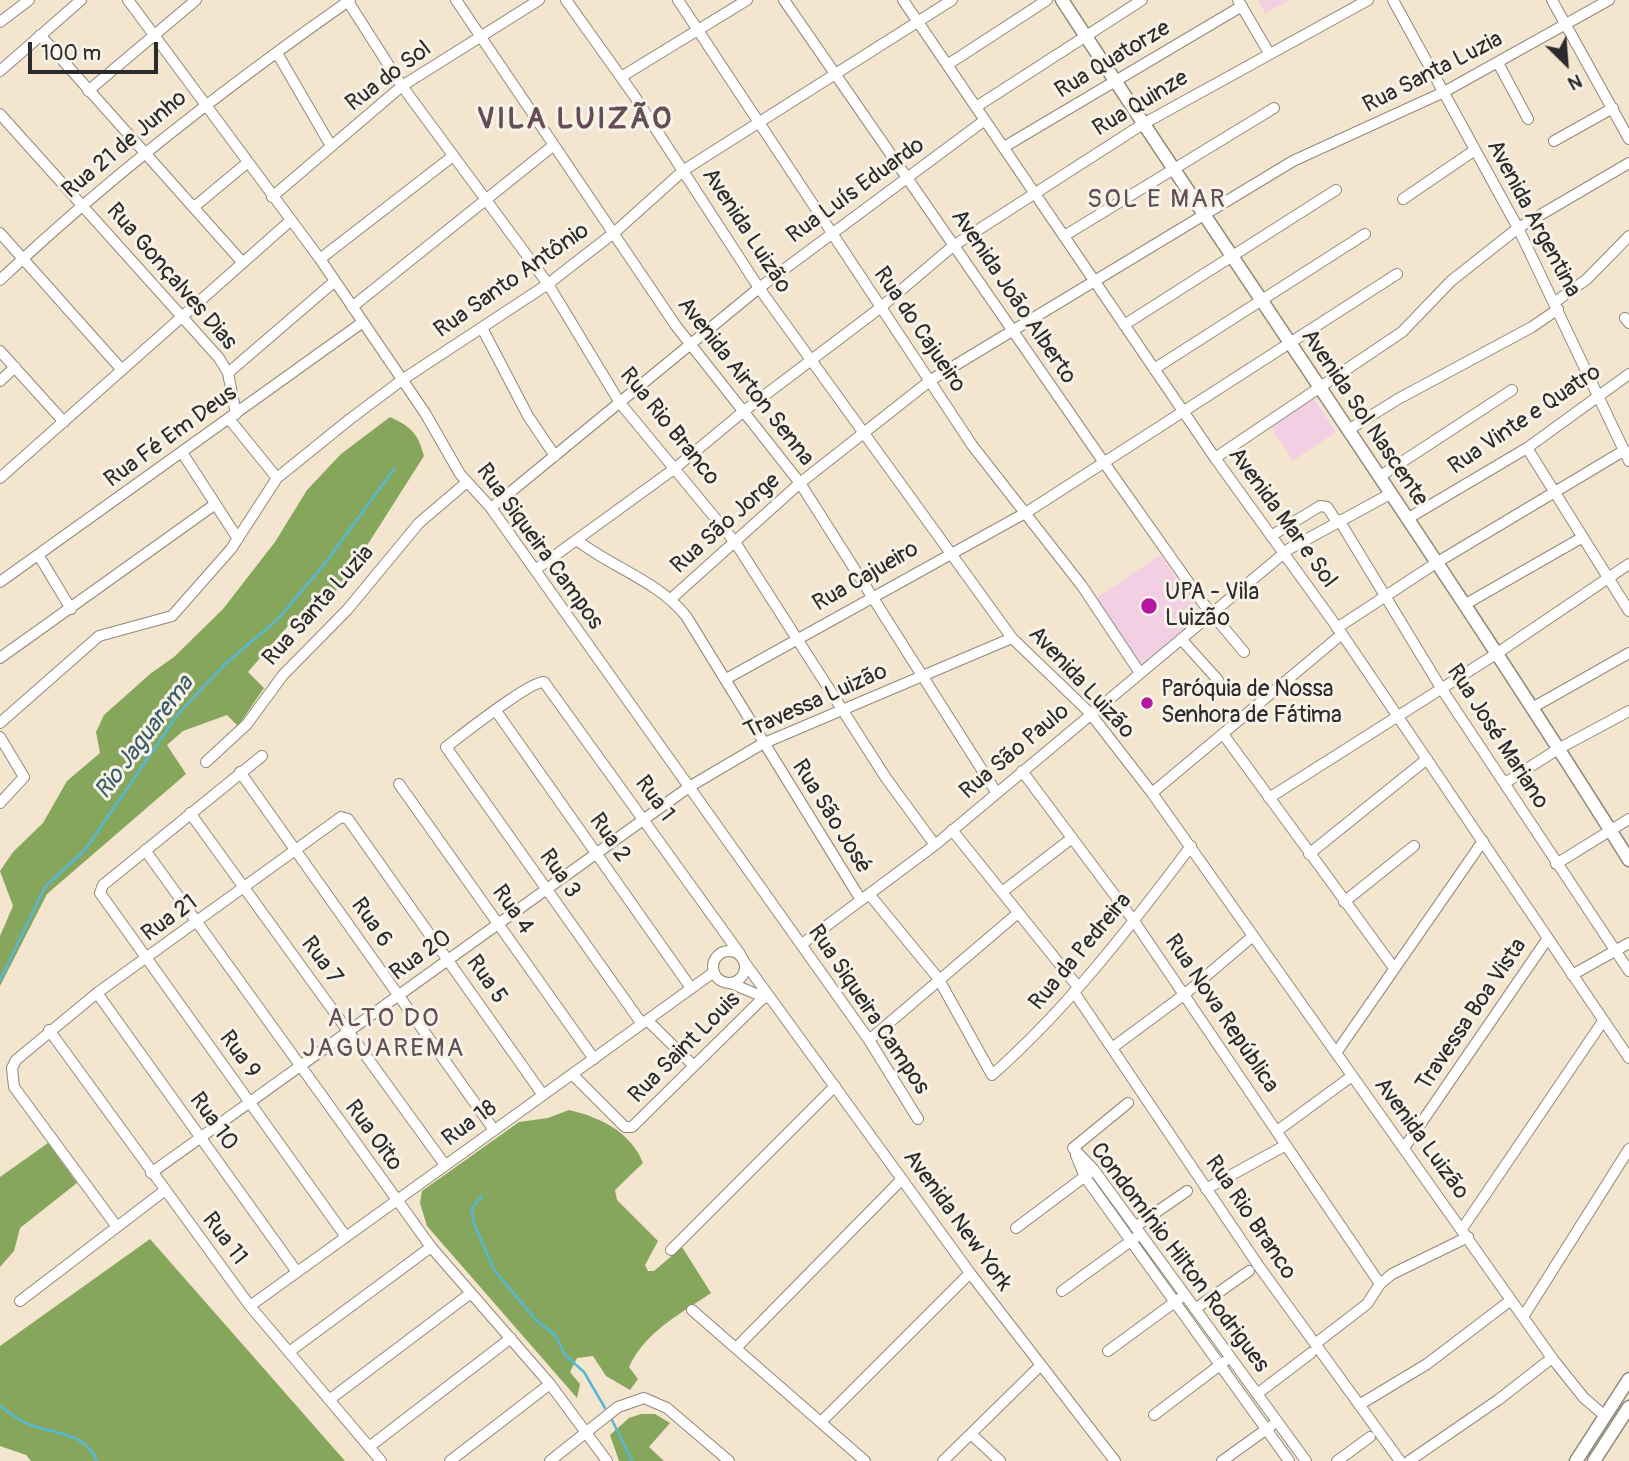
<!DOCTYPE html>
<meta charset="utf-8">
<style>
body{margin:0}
#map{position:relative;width:1629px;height:1461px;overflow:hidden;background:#f4e5cf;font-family:Pangolin,sans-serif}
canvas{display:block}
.north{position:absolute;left:1531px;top:28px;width:70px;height:70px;-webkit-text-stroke:5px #f7f3e8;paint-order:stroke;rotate:155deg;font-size:19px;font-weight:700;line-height:28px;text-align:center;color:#2b2b2b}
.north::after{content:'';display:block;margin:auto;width:24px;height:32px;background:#2b2b2b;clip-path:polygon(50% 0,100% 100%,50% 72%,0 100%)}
.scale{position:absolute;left:28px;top:42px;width:130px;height:32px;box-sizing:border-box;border:4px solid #2b2b2b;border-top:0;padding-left:9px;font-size:21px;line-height:24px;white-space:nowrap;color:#2b2b2b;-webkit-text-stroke:5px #f7f3e8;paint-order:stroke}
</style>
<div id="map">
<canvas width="1629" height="1461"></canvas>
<div class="north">N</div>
<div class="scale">100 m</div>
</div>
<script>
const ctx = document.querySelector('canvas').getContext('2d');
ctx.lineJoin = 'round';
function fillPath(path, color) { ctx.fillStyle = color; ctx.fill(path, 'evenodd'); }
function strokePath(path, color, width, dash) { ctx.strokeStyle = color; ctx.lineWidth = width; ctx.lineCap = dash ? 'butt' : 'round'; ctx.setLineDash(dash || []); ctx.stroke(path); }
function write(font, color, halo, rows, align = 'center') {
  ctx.font = font + ' Pangolin,sans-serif'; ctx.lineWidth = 6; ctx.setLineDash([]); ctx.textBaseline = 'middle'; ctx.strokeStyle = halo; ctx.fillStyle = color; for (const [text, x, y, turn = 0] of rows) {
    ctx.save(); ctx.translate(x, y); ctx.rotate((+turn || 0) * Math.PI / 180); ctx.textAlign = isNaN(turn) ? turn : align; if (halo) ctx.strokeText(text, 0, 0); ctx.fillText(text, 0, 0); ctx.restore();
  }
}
const built = new Path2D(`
 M1258,0h32l-25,13z
 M1313,397l23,35 -43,29 -22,-34z
 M1160,555l42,59 -62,52 -43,-68z`);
const forest = new Path2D(`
 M390,417c21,10 28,16 34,39l-79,124 -20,23 -38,24 -39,45 16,16 -26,38 -11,-11 -44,16 -16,14 19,29 -139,120 -47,92v-50l13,-30 -13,-35 13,-19 30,-29 24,-42 33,-28 -4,-21 8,-17 46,-41 24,-17 49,-48 52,-67 32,-52 34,-36z
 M569,1110c31,7 62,22 74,53l-28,27 2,10 41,41 -13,24 3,6h6l28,-24 29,46c-31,21 -66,39 -82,74l9,12 -8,11 -24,-14 -13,-20 -16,2 -7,14 10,12 -3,14 -150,-172 -7,-23 2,-12 97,-69 29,-4z
 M48,1143l29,40 -57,45 -6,23 -14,16v-90z
 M150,1239l195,222h-314l-5,-6 -26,-9v-100z
 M641,1414h14l15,9 -21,24 15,14h-45l-9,-26 19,-17z`);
const stream = new Path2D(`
 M0,980l45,-93 40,-37 93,-136 47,-50 52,-44 46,-54 71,-97
 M482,1196l-10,12 2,16 21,47 41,49 20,16 9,19 19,17 21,36
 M0,1406c9,6 18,14 28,18 25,10 58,8 69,37
 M612,1420l20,41`);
const minor = new Path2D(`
 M128,0l192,259 105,154 35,61 31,34 378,532 49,79
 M347,0l55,86 146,198 72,119 115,139 151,236 49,67
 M456,0l220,326 124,157 196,309
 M566,0l67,94 126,194 253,350 78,75 62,80 400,565 32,40 21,18
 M678,0l294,445 110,141 58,87
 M784,0l321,464 98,139 41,49
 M903,0l312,458 127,176 287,424
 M1238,0l31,53
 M1393,0l125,228 111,233
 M1552,0l77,139
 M0,22l29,-22
 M40,35l203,228
 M277,53l54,93
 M1498,63l30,56
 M947,65l100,-65
 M0,71l81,-71
 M621,77l126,-77
 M88,91l108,-91
 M976,107l166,-107
 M0,114l219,244 9,15 8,41
 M1554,141l59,-33
 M1004,147l238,-141
 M272,197l130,-111 137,-86
 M1403,199l72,-49
 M194,207l53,-44
 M0,233l122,137
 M1064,236l210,-128
 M320,259l133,-103
 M0,280c109,-103 227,-194 350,-280
 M1555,302l32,-23 42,-43
 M352,307l202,-162
 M1625,318l4,5
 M1124,325l212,-135
 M482,328l46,88 27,40
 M0,351l64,71
 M1154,369l211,-135
 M228,373l107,-92
 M0,381l15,-14
 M230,420l47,58
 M1348,430l50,-31 134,-72 26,-18
 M1527,448l102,163
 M183,454l55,85
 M1215,458l187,-126 49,-51 67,-53 111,-65
 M1379,477l133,-87
 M0,478l290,-257
 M491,508l268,-220 226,-168
 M1407,519l120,-71 102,-74
 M1339,520l102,168 188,283
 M1271,536l49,-30 7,1 10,15
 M578,541c35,27 80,40 108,75l175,284
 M39,556l32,53
 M535,570l139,-101 70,-58 136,-103 73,-62 190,-122 225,-124
 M0,582l363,-260
 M672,598l128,-115 131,-103 362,-219 151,-69 165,-92
 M1464,605l119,-68
 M1337,628l99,-65 189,-113
 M1181,639l37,41
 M0,658l214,-153
 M726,679l301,-167 370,-238
 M1532,708l97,-55
 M496,711l195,277
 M0,723l99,-87 73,-20 59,-67 46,-71 73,-59 52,-39 146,-96 67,-52 69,-62 268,-170
 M1223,734l171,234
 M0,737l24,40 -24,26
 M262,756l-159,129 -3,8 246,344
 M206,762l41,-38 36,-49 64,-65 72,-87 48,-41
 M1022,771l112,150 246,363
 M240,772l254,358
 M1505,783l53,-34 71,-38
 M399,784l195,275
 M1152,793l190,-159
 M1269,798l227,-144 133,-90
 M190,813l255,352
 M952,830l126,157
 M145,850l286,397 119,137 57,77
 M1309,854l118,-95
 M1556,864l73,-45
 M1002,892l70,-54
 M869,894l69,84 54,97c76,-67 138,-148 199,-229
 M1344,902l70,-56
 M802,944l133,-99 354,-296 101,-55
 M713 967a16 16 0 1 1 32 0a16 16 0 1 1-32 0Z
 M745,963l225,310 145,188
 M1572,975l57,-32
 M730,983l36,15
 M1074,992l184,273 142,196
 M97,993l200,279
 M647,1020l47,46
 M642,1024l-196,-277c16,-12 84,-66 98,-65l196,272
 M49,1030l201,276 131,155
 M869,1040l149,-127
 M1112,1048l73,-54 68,-58
 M1336,1053l147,-212
 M572,1074l53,53h7l132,-130
 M1277,1131l75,-55
 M1073,1148l21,22 212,291
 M1073,1148l55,-45
 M1404,1148l144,-210
 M1076,1155l9,22 204,284
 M151,1173l538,-386 73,-43 250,-106
 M1206,1189l80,-44
 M117,1227l-103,-140 -2,-19 4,-8 81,-67 244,-176 7,2 195,276
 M1135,1227l52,-36
 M1016,1228l72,-54
 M1462,1229l141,-208
 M671,1250l164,-164
 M1062,1291l73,-53
 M20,1301l144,-110
 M250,1306l464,-334
 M1195,1309l54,-38
 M692,1310l173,151
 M1523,1317l106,-168
 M1315,1344l52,-40 13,-20 12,-10 76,-37
 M736,1348l166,-169
 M1108,1351l71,-52
 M289,1352l142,-105
 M1257,1394l54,-41
 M329,1400l142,-107
 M1359,1405l68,-41 84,-64
 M1154,1415l70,-53
 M821,1422l149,-149
 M971,1434l29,27
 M369,1447l142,-109
 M450,1461l100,-77
 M550,1461l68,-54 26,-9 23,10 62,53
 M943,1461l98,-96
 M1222,1461l49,-35
 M1337,1461l33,-24
 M1409,1461l89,-61 54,-42`);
const major = new Path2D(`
 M1062,0c188,288 385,569 567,860
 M1576,1461l53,-82
 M1594,1461l35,-54`);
const markers = [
 [1149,606,9,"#b5179e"],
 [1147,703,7,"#b5179e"]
];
const streetNames = [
 ["Rua Quatorze",1113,60,-31],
 ["Rua Santa Luzia",1433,73,-27],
 ["Rua do Sol",389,77,-37],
 ["Rua Quinze",1141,104,-31],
 ["Rua 21 de Junho",125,145,-40],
 ["Rua Luís Eduardo",856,191,-36],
 ["Avenida Argentina",1533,219,62],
 ["Avenida Luizão",746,231,57],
 ["Rua Gonçalves Dias",171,277,49],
 ["Rua Santo Antônio",512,281,-35],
 ["Avenida João Alberto",1013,297,56],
 ["Rua do Cajueiro",919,330,56],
 ["Avenida Airton Senna",745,382,52],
 ["Avenida Sol Nascente",1364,418,56],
 ["Rua Vinte e Quatro",1525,420,-34],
 ["Rua Rio Branco",669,427,51],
 ["Rua Fé Em Deus",171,437,-36],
 ["Avenida Mar e Sol",1282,518,54],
 ["Rua São Jorge",726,524,-42],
 ["Rua Siqueira Campos",539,547,54],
 ["Rua Cajueiro",866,577,-30],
 ["Rua Santa Luzia",319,606,-48],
 ["Avenida Luizão",1081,683,47],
 ["Travessa Luizão",816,702,-24],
 ["Rua José Mariano",1497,737,57],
 ["Rua São Paulo",1015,752,-40],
 ["Rua 1",654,799,54],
 ["Rua São José",831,817,58],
 ["Rua 2",609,838,55],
 ["Rua 3",559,874,55],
 ["Rua 4",512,910,55],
 ["Rua 21",170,919,-36],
 ["Rua 6",371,923,55],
 ["Rua da Pedreira",1081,952,-50],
 ["Rua 20",421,956,-36],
 ["Rua 7",321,961,54],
 ["Rua 5",486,980,55],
 ["Rua Siqueira Campos",868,1010,56],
 ["Rua Nova República",1221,1014,56],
 ["Travessa Boa Vista",1472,1015,-56],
 ["Rua Saint Louis",685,1048,-45],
 ["Rua 9",239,1055,54],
 ["Rua 10",213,1122,54],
 ["Rua 18",470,1124,-36],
 ["Rua Oito",373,1136,54],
 ["Avenida Luizão",1421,1139,54],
 ["Rua Rio Branco",1250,1218,56],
 ["Avenida New York",957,1221,54],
 ["Rua 11",224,1239,53],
 ["Condomínio Hilton Rodrigues",1179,1258,53]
];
const poiNames = [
 ["UPA - Vila",1165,593],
 ["Luizão",1165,619],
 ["Paróquia de Nossa",1161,690],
 ["Senhora de Fátima",1161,716]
];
const waterNames = [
 ["Rio Jaguarema",145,738,-53]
];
const quarterNames = [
 ["SOL E MAR",1157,200],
 ["ALTO DO",384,1019],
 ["JAGUAREMA",384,1049]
];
const districtNames = [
 ["VILA LUIZÃO",575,120]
];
fillPath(built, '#f2cfe2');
fillPath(forest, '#86a75b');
strokePath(stream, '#56b8d5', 2.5);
strokePath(minor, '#90887d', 12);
strokePath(major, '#90887d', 15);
strokePath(minor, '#fff', 10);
strokePath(major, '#fff', 12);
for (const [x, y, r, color] of markers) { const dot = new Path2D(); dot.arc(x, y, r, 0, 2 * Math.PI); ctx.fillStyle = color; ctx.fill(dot); strokePath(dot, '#f7f3e8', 2.5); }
write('23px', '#2b2b2b', '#f7f3e8', streetNames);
write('23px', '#2b2b2b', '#f7f3e8', poiNames, 'left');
write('italic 24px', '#3a5c66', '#f7f3e8', waterNames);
ctx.letterSpacing = '2px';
write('26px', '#654d57', '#f7f3e8', quarterNames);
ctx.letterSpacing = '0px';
ctx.letterSpacing = '2px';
write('bold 30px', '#654d57', '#f7f3e8', districtNames);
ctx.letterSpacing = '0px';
</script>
